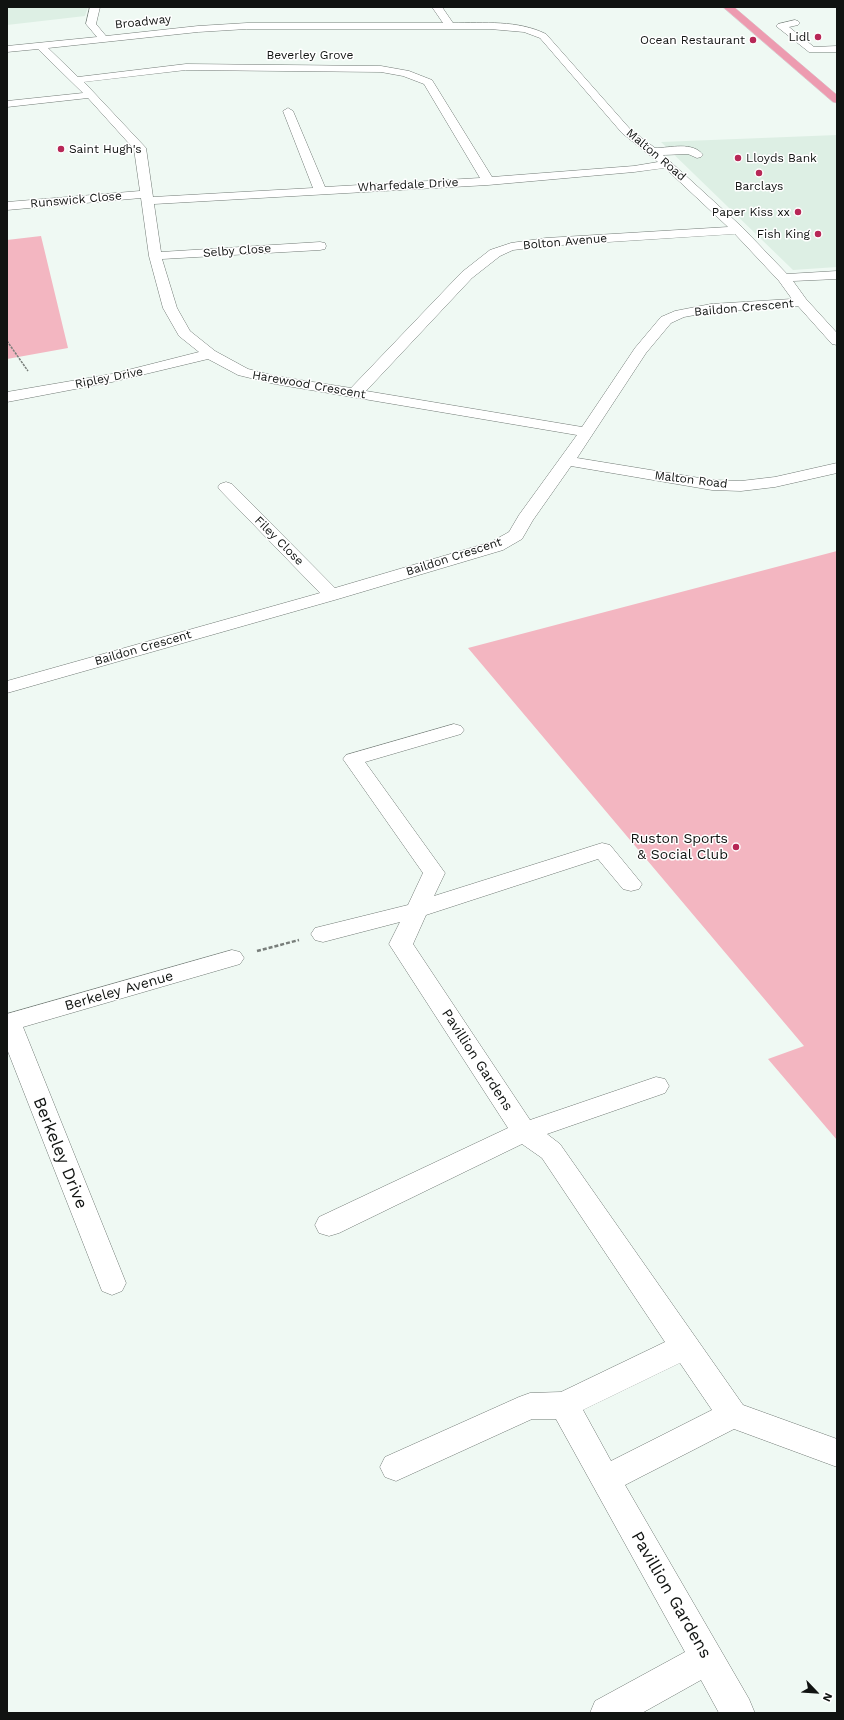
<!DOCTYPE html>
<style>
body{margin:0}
#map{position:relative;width:844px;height:1720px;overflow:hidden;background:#eff9f3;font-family:"Work Sans",sans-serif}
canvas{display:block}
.frame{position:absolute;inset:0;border:8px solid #101311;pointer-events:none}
.north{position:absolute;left:796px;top:1672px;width:40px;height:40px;-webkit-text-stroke:3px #fff;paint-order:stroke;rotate:115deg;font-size:11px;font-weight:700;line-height:16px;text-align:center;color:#101311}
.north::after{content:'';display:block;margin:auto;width:14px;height:18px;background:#101311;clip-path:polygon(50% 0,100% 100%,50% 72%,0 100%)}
</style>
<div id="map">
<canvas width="844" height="1720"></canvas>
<div class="frame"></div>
<div class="north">N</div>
</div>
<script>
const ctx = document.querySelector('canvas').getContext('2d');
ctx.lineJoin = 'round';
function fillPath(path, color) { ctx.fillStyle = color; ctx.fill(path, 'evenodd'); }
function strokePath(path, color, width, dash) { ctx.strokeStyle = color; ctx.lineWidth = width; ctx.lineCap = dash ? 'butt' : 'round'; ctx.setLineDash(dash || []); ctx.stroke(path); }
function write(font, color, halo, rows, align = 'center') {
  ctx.font = font + ' "Work Sans",sans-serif'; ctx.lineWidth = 3; ctx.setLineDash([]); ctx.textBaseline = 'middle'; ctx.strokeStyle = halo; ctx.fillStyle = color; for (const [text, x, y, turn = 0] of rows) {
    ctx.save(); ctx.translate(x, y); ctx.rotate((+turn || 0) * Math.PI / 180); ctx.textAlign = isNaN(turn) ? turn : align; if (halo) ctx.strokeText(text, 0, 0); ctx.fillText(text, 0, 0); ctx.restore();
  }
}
const built = new Path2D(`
 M7,7h81l-3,9 -78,9z
 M837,135v132l-44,3 -132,-128z`);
const green = new Path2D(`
 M41,236l27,112 -61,11v-119z
 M837,551v589l-69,-81 36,-13 -336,-398z`);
const pathFar1 = new Path2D(`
 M7,341l21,30`);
const path = new Path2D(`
 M257,951l42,-11`);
const minor = new Path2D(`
 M90,7h10l-4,17 10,12 92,-10 49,-3h196l-11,-16h10l11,16c31,0 65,-3 93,11l84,95 25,19c15,0 38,-7 48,7l-2,2 -4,1 -9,-4 -25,1 79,72 45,47 50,-3v8l-44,2 13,18 31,34v12l-5,-1 -34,-38 -87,6 -27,5 -13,6 -25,30 -69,105 135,22 29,1 34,-4 62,-14v10l-62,14 -34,4 -29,-1 -141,-24 -38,54 -11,19 -19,11 -165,49 -331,94v-12l313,-88 -100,-103 -2,-3 2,-3 6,-2 6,2 103,104 156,-46 18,-10 10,-17 58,-80 -302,-51 -37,-9 -30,-16 -96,23 -105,20v-10l105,-18 87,-22 -20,-16 -16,-28 -14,-52 -8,-58 -134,12v-8l133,-11 -6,-42 -46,-51 -81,9v-6l76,-8 -45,-44 -31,3v-6l90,-9 -11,-13zM247,29h243l34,3 16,6 82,95 36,29 -24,4 -142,11 -60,-97 -23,-9 -28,-5 -195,-2 -108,13 -30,-29 150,-16zM186,70l195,2 22,4 21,8 56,94 -155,9 -32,-76 -5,-3 -5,3 30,77 -160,9 -7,-49 -62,-66zM665,168l63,59 -182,11 -35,5 -21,7 -28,22 -111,116 -76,-12 -27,-7 -33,-18 -25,-20 -13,-23 -15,-49 158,-9 5,-1 1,-3 -1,-3 -5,-1 -159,10 -7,-48 334,-19 146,-13zM735,234l44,47 13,18 -81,5 -36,7 -14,6 -26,31 -53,79 -216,-36 106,-113 28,-22 13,-6 33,-4z
 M795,20l3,1 2,2 -2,2 -9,2 25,20 23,-1v6h-28l-33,-26 2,-2z
 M454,724l7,2 3,4 -3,4 -96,28 80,111 -11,23 168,-53 8,2 32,39 -3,5 -8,2 -8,-2 -25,-30 -172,56 -13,29 117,176 126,-43 9,2 4,7 -4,7 -118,41 13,10 183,261 94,34v28l-103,-38 -109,56 124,214 5,12v2h-35l-18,-33 -59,33h-52l5,-12 90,-49 -129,-233h-24l-136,62 -11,-4 -5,-10 5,-10 134,-60 11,-4 31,-1 104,-50 -123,-184 -20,-14 -183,89 -10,3 -10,-3 -4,-8 4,-8 189,-89 -119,-184 11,-22 -77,20 -8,-2 -4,-6 4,-6 93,-23 15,-32 -80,-114 3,-4zM680,1363l32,47 -101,51 -28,-51z
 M232,950l8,2 4,6 -4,6 -217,63 103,256 -4,8 -10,4 -10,-4 -95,-242v-35z`);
const major = new Path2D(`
 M723,7h11l103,88v8l-4,-1z`);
const markers = [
 [818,37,4,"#b72756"],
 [753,40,4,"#b72756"],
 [61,149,4,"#b72756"],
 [738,158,4,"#b72756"],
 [759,173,4,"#b72756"],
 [798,212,4,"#b72756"],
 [818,234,4,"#b72756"],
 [736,847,4,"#b72756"]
];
const farStreetnames = [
 ["Broadway",143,22,-6],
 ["Beverley Grove",310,55],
 ["Malton Road",656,155,40],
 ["Wharfedale Drive",408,185,-3],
 ["Runswick Close",76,200,-5],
 ["Bolton Avenue",565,242,-5],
 ["Selby Close",237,251,-4],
 ["Baildon Crescent",744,308,-5],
 ["Ripley Drive",109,378,-11],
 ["Harewood Crescent",309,385,10],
 ["Malton Road",691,480,7],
 ["Filey Close",279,541,45],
 ["Baildon Crescent",454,557,-18],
 ["Baildon Crescent",143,648,-16]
];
const farPoinames = [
 ["Lidl",810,37],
 ["Ocean Restaurant",745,40],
 ["Saint Hugh's",69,149,"left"],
 ["Lloyds Bank",746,158,"left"],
 ["Barclays",759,186,"center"],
 ["Paper Kiss xx",790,212],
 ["Fish King",810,234]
];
const poiNames = [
 ["Ruston Sports",728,839],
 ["& Social Club",728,855]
];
const streetNames = [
 ["Berkeley Avenue",119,991,-16],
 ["Pavillion Gardens",477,1060,57]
];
const nearStreetnames = [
 ["Berkeley Drive",60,1153,68],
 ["Pavillion Gardens",671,1595,60]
];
fillPath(built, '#ddefe4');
fillPath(green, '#f3b6c1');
strokePath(minor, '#717a75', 1);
strokePath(major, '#d4d5d4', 1);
strokePath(pathFar1, '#787e7a', 1.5, [2.5, 1]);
strokePath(path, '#787e7a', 2.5, [4, 2]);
fillPath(minor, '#fff');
fillPath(major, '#ed9bb0');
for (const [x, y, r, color] of markers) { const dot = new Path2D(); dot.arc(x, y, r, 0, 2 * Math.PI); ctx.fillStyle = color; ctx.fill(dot); strokePath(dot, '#fff', 1.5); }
write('12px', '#101311', '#fff', farStreetnames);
write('12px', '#101311', '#fff', farPoinames, 'right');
write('14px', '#101311', '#fff', poiNames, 'right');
write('14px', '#101311', '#fff', streetNames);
write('17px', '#101311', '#fff', nearStreetnames);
</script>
